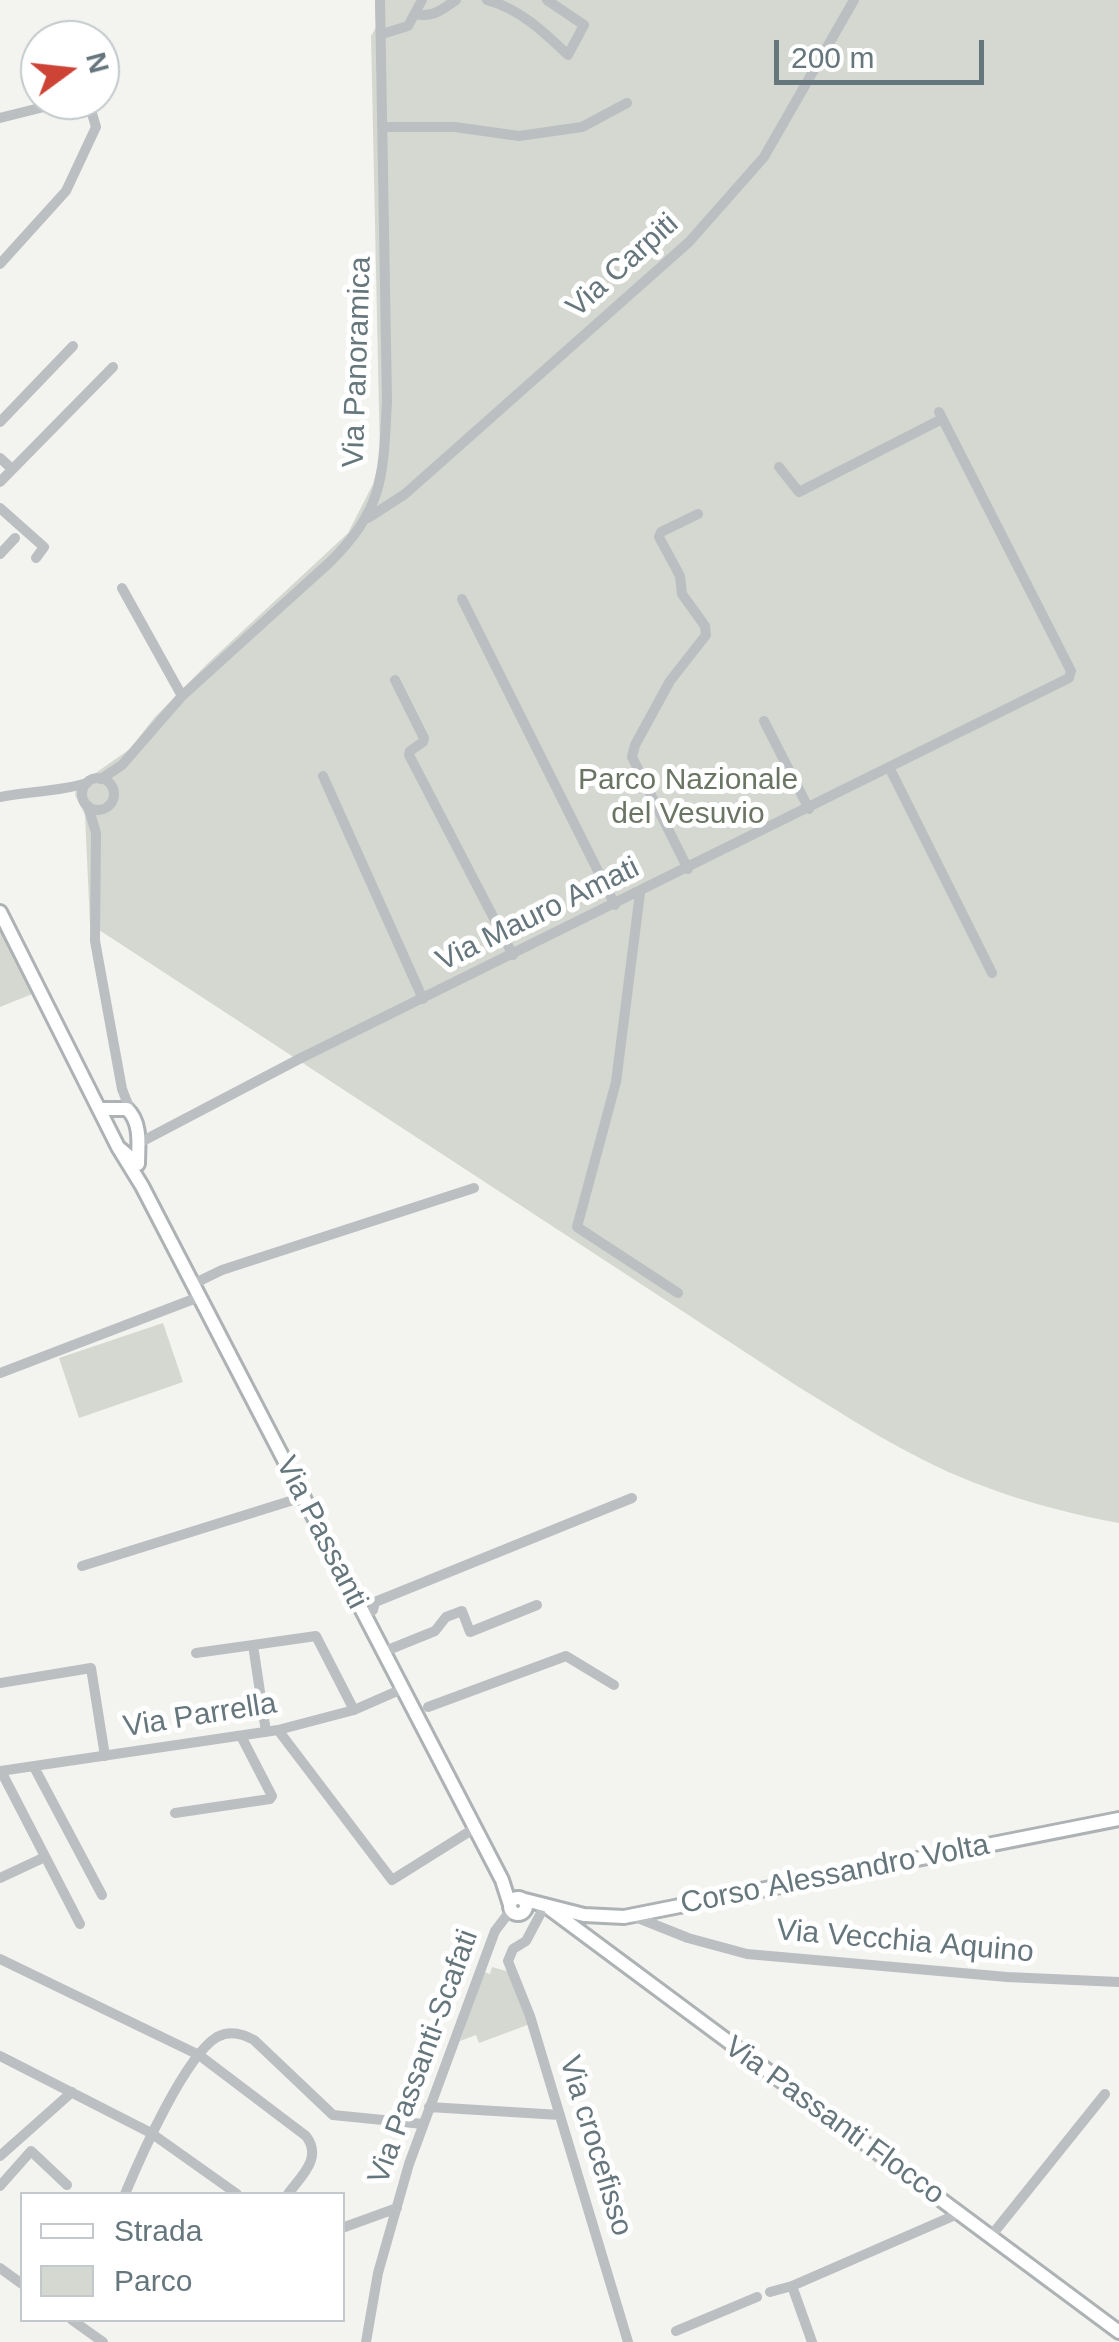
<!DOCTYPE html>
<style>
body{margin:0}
#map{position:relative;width:1119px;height:2342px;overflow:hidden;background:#f3f3f0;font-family:Arial,sans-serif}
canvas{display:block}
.legend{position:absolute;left:20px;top:2192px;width:325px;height:130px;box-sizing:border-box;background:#fff;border:2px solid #c2c8cb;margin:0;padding:12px 18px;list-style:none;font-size:30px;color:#66767d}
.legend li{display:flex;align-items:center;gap:20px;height:50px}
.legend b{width:50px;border:2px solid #c2c8cb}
.north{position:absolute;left:20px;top:20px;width:100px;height:100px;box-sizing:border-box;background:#fff;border:2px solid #c2c8cb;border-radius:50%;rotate:75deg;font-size:28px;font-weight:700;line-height:40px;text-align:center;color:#66767d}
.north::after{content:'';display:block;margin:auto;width:35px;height:45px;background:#cd4437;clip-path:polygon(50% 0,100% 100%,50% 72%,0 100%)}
.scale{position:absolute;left:774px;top:40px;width:210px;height:45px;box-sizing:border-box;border:5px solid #66767d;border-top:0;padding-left:12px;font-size:30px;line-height:35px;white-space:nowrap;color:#66767d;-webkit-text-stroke:8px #fff;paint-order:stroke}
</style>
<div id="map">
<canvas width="1119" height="2342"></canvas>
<ul class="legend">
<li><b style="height:12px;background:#fff"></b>Strada</li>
<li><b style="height:28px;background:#d4d8d0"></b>Parco</li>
</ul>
<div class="north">N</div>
<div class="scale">200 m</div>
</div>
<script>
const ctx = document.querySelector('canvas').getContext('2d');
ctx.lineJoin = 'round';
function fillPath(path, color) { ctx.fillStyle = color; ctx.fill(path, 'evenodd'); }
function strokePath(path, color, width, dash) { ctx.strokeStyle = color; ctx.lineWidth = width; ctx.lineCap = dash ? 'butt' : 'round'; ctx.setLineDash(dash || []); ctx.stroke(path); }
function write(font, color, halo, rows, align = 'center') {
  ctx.font = font + ' Arial,sans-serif'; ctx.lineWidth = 10; ctx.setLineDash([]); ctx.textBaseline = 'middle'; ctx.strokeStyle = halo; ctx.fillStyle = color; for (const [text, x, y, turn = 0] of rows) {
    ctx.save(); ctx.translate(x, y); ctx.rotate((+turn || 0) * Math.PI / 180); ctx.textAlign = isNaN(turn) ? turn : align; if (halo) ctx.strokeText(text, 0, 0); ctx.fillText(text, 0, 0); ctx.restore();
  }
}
const green = new Path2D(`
 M375,0h744v1523c-71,-13 -144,-35 -207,-69 -39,-20 -77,-45 -115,-68l-707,-462 -5,-109 -10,-20 2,-9 53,-37 24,-31 53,-54 141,-131 25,-49 7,-27 -9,-421 5,-9z
 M0,921l37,71 -37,15z
 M163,1323l20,59 -104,36 -20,-60z
 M492,1967l18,5 20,52 -51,19 -3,-8 -16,6 24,-69 6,2z`);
const minor = new Path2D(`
 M487,0c33,9 57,32 81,55l16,-30 -37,-25
 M415,14c18,4 26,-4 41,-14
 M382,34l26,-8 14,-26
 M0,118l72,-18
 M384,127h71l64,9 63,-9 45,-24
 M0,264l66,-73 30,-64 -5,-17 -13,-10
 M0,422l73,-76
 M0,458l12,11
 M779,467l20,25 143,-73
 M0,482l113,-115
 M0,508l44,39 -8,11
 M368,518l37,-24 284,-252 75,-85 90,-157
 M0,554l15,-16
 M122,588l60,108
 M462,599l153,306
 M395,680l29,58 -1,4 -13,9 -1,4 104,200
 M764,721l45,88
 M890,769l102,204
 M323,776l100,223
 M82 794a16 16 0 1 1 32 0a16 16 0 1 1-32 0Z
 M101,779l21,-14 60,-69 148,-134c55,-54 53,-88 57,-161l-7,-401
 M0,797c29,-6 58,-5 87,-14
 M88,806l8,27 -1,108 27,148 9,23
 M688,869l-56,-112 3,-12 35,-64 36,-46 -1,-9 -23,-32 -2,-18 -21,-39 2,-5 37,-18
 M640,893l-24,189 -39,145 101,66
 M139,1143l162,-85 768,-380 2,-7 -132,-259
 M193,1284l29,-14 252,-82
 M0,1373l199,-76
 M82,1566l221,-69
 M364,1616l9,-6 2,-8 257,-104
 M383,1652l52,-21 11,-14 16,-6 8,21 67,-27
 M196,1653l57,-8
 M0,1683l91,-15 14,88
 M428,1707l138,-51 48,29
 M278,1730l114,150 83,-52
 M266,1732l-13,-87 63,-9 38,74
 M34,1767l68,128
 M0,1771l278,-41 76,-20 48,-21
 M1,1771l79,153
 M175,1813l95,-14 2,-3 -31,-60
 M0,1878l45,-21
 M543,1909l-17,32 -13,8 -5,12 22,55 98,326
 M633,1916l55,22 59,16 260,23 112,5
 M0,1959l199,96 107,81c17,22 -5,40 -18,58
 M0,2056l151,77 86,61
 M429,2107l131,8
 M0,2156l72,-64
 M0,2186l31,-35 36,34
 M125,2194c15,-36 60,-138 92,-157 13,-7 25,-4 37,3l79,75 90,9
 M342,2228l55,-20
 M991,2236l114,-142
 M0,2268l22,16
 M770,2292l22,-6
 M72,2320l31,22
 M676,2331l81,-34
 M366,2342l12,-69 31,-109 86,-233 16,-21
 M812,2342l-20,-56 168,-73`);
const major = new Path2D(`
 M0,912l118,235 12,10h7
 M100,1109h27c15,14 11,37 11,55
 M118,1147l24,39 360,694 8,25
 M510 1906a8 8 0 1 1 16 0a8 8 0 1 1-16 0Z
 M525,1900l59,15 40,2 495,-98
 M550,1909l569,423`);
const streetNames = [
 ["Via Carpiti",623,266,-42],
 ["Via Panoramica",358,362,-88],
 ["Via Mauro Amati",538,915,-26],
 ["Via Passanti",321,1533,63],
 ["Via Parrella",200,1716,-9],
 ["Corso Alessandro Volta",835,1875,-11],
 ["Via Vecchia Aquino",905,1942,5],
 ["Via Passanti-Scafati",424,2057,-70],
 ["Via Passanti Flocco",834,2121,36],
 ["Via crocefisso",595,2146,73]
];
const parkNames = [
 ["Parco Nazionale",688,781],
 ["del Vesuvio",688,815]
];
fillPath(green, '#d4d8d0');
strokePath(major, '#adb2b4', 18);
strokePath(minor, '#bbbfc1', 10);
strokePath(major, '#fff', 12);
write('30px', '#66767d', '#fff', streetNames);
write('30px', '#6a7564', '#fff', parkNames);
</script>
